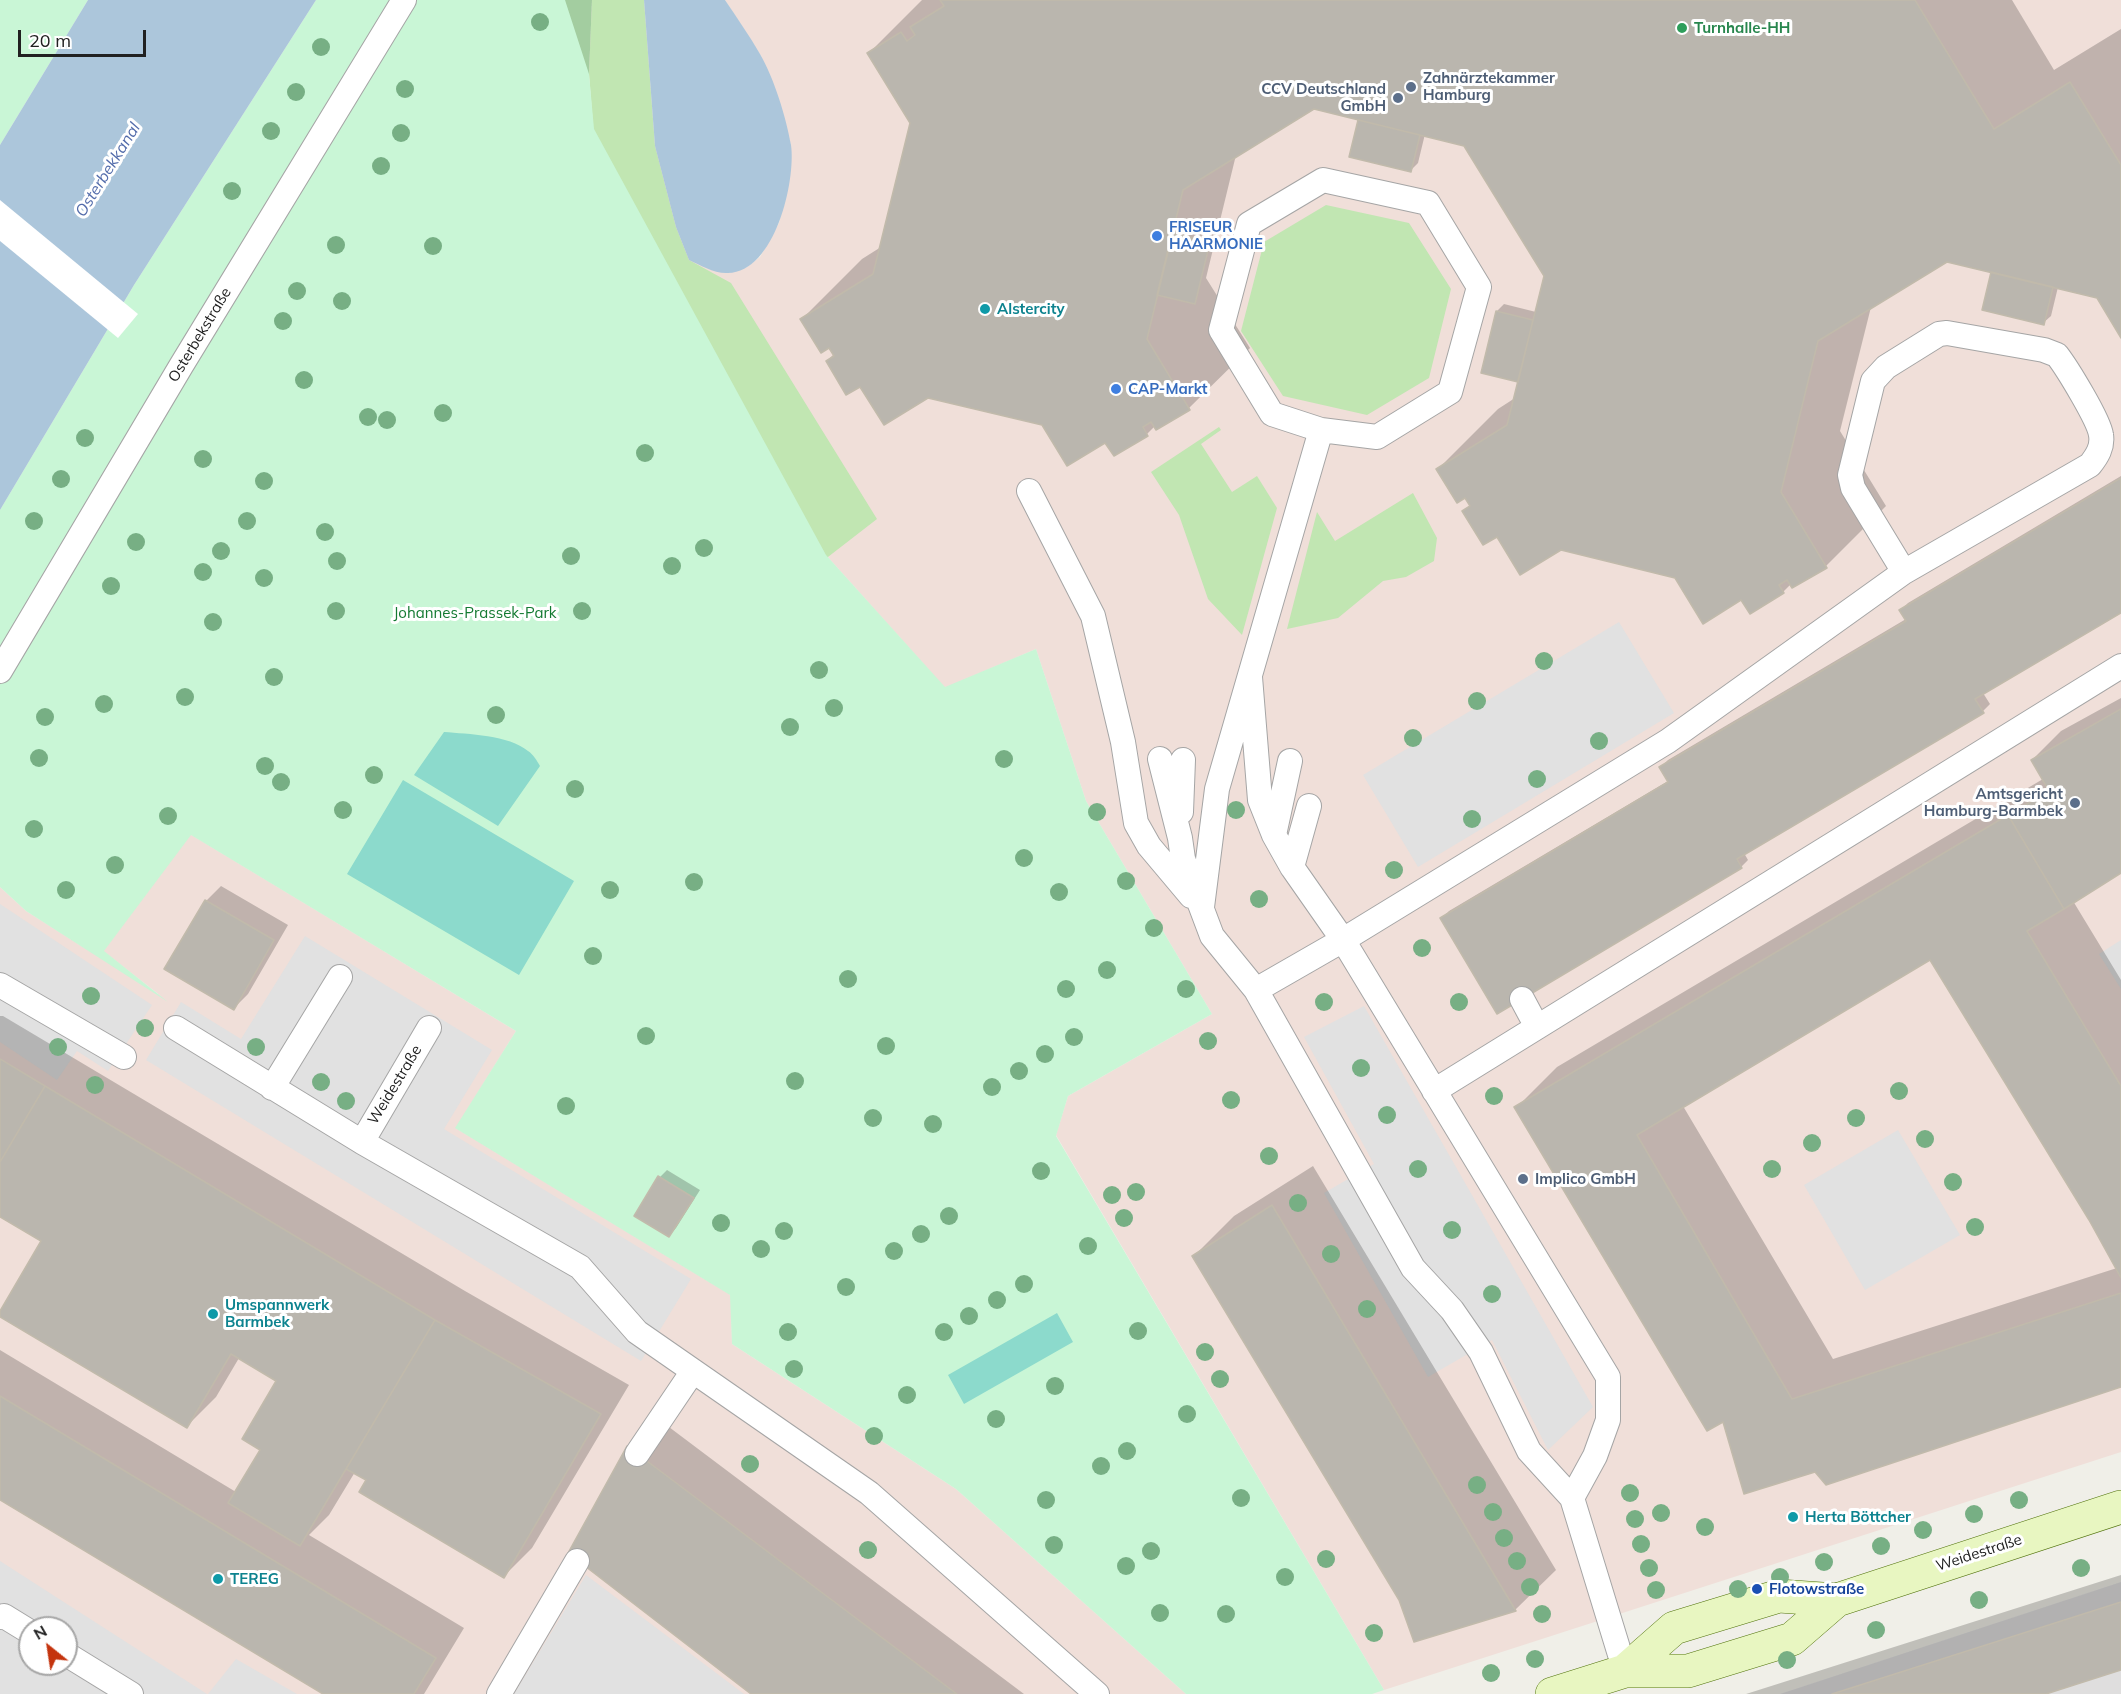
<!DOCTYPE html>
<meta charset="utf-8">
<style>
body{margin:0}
#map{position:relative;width:2121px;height:1694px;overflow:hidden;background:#f0efe8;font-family:Mulish,sans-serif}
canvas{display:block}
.north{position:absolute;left:18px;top:1616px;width:60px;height:60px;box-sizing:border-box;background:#fff;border:2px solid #a6a6a6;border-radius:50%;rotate:330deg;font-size:16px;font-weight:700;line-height:24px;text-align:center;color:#212121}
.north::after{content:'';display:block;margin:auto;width:21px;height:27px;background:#c4340e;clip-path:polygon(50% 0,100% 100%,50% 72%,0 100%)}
.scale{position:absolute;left:18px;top:30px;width:128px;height:27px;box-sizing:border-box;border:3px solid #212121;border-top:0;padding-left:8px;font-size:18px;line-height:21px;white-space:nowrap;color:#212121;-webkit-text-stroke:4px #fff;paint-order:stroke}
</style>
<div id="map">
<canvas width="2121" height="1694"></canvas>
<div class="north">N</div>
<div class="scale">20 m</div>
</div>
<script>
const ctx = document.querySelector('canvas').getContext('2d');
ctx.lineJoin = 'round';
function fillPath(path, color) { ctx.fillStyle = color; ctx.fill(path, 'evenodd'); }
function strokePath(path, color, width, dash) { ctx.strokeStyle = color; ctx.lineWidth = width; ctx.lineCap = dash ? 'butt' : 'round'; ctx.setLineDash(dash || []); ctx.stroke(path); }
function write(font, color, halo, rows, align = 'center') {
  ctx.font = font + ' Mulish,sans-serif'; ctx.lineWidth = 6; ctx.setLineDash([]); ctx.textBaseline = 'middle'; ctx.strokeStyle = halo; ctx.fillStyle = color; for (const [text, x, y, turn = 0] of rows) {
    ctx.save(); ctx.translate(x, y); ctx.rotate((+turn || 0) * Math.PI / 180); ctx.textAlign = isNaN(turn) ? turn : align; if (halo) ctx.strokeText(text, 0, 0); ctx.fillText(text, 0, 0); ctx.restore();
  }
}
const residential = new Path2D(`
 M2121,1582v112h-341z`);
const commercial = new Path2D(`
 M592,0h52l11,146 73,127 19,-6 13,-10 19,-34 11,-50 1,-27 -13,-48 -17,-42 -36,-56h1396v1452l-737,238 -328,-555 12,-39 144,-82 -126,-213 -50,-152 -91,39 -119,-133 -237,-481z
 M190,834l326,197 -60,97 275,167 1,49 224,145 230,205h-1186v-807l26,24 135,85 -58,-45zM30,1628h36v36h-36z`);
const grass = new Path2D(`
 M592,0h52l11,146 21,81 13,33 42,23 146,236 -62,48 -211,-300 -15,-193z
 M1326,205l83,18 42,66 -22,89 -62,37 -84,-19 -42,-65 23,-89z
 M1219,427l2,3 -20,14 31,48 25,-16 20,32 -35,127 -34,-36 -29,-84 -28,-43z
 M1413,493l24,45 -3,23 -28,16 -23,4 -45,37 -51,11 30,-117 18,29z`);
const forest = new Path2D(`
 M500,0h92l-3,74 -82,-7z`);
const park = new Path2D(`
 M0,0h88l-88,145z
 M316,0h249l24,74 5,55 232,426 119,132 91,-38 50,152 126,213 -144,82 -12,40 328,554 -12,4h-186l-230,-205 -224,-145 -2,-49 -275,-167 61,-97 -325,-196 -87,116 64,51 -142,-91 -26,-24v-377l134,-225z`);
const pitch = new Path2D(`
 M444,732c24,2 65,3 84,19 5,3 9,10 12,15l-42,60 -84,-51z
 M403,780l171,101 -55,94 -172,-101z
 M1057,1313l16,29 -109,62 -16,-29z`);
const parking = new Path2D(`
 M1619,622l55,91 -256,154 -55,-92z
 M0,904l152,101 -44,66 -31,-20 -20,29 -57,-38z
 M305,936l187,114 -48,79 247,150 -50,82 -495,-301 35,-58 60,37z
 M2121,940v49l-22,-35z
 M1364,1006l229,401 -45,43 -56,-110 -64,37 -104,-184 50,-29 -70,-127z
 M1898,1130l62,105 -95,55 -61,-105z
 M0,1561l207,133h-207zM30,1628h36v36h-36z
 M586,1575l158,119h-230z
 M236,1659l61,35h-89z`);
const water = new Path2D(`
 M88,0h228l-182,285 -134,225v-365z
 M644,0h81c12,18 24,35 35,54 14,24 26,63 31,91 5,36 -16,127 -63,128 -13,1 -28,-8 -39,-13l-13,-33 -21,-81z`);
const pier = new Path2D(`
 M0,200l138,114 -20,24 -118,-97z`);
const shadow = new Path2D(`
 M922,0h1090l42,70 67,-41v306l-23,-38 -40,-10 -7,29 -8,7 -49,-51 -47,-12 -76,47 -31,124 46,75 -60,60 -35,18 -8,8 -41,6 -66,-21 -179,-43 -33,-23 7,-6 -5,-9 -28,-27 60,-60 17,-11 4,-17 -22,-70 7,-7 32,8 9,-36 -80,-132 -40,-10 -7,29 -7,7 -60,-14 9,-37 -46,-11 -78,47 -30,123 44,70 -61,60 -33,20 -1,-2 -8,8 -33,20 -8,-13 -179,-45 -66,-11 -34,-24 7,-7 -5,-9 -27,-26 60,-60 19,-12 30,-125 -42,-69z
 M2121,476v135l-138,82 7,11 -7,7 -239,142 4,7 -7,7 -299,51 7,-7 219,-130 -7,-14 7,-7 238,-141 -5,-9 7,-7z
 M2121,698v173l-48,30 48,79v405l-305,85 -92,-50 -208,-312 41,-41 486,-288 -11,-19 29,-29zM1930,958l160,261 27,49 -284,91 -150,-253z
 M221,886l67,39 -40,69 -14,14 -28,-107z
 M0,1016h3l462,275 164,94 -97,163 -29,29 -135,-98 -13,-7 -26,43 -20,20 155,93 -40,66h-98l-326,-196v-148l236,142 26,-42 16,-69 -39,-23 -23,39 -29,29 -187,-111 43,-74 -43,-26z
 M1313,1166l243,404 -41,40 -100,31 -14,-42 -207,-343 40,-40z
 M667,1170l33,20 -24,38 -7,8 -9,-59z
 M657,1418l367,276h-270l-184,-141z
 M2121,1575v94l-79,25h-296z`);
const building = new Path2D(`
 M940,0h975l79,129 76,-47 51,83v173l-24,-40 -150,-36 -129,79 -37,151 46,76 -35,20 -5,-8 -8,5 5,8 -34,21 -9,-14 -38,24 -28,-46 -114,-28 -41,25 -23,-38 -14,8 -21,-34 8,-5 -5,-8 -8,5 -21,-34 71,-44 37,-149 -80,-130 -150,-37 -131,81 -36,149 43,71 -34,20 -5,-8 -8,5 5,9 -34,20 -9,-13 -38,23 -25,-41 -114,-27 -44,27 -24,-38 -14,8 -20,-34 8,-5 -5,-8 -8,5 -21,-34 73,-45 37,-151 -43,-70 34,-21 6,9 8,-6 -5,-8 34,-21z
 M1358,120l62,15 -9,37 -62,-15z
 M1172,233l38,9 -15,62 -38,-9z
 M1991,272l62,15 -9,38 -62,-15z
 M1496,311l37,9 -15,62 -37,-9z
 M2121,478v135l-146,86 9,14 -247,146 5,9 -245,146 -57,-96 228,-136 -9,-15 247,-146 -7,-11z
 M2121,709v164l-57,36 -56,-94 41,-24 -18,-31z
 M2008,815l56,94 -37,22 94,155v192l-32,-58 -159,-260 -293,175 155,264 329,-106v94l-295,98 -11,-13 -71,22 -21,-72 -16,9 -193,-324z
 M205,900l69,40 -40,70 -70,-41z
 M0,1059l45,27 -45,76z
 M45,1086l390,234 -135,226 -72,-43 32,-53 -18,-11 34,-58 -45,-27 -44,74 -187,-111v-6l41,-70 -41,-24v-55z
 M658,1176l36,22 -25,39 -35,-21z
 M1272,1205l244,406 -102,31 -15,-42 -207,-344z
 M435,1320l166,94 -97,164 -145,-86 7,-12 -20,-11z
 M0,1396l436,262 -22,36h-91l-323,-194z
 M627,1446l330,248h-206l-183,-141z
 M2121,1602v68l-75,24h-214z`);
const lane = new Path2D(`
 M1323,180l105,23 51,84 -29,105 -73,45 -56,-7 -49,-16 -51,-84 28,-106z
 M1029,491l64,125 30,126 13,81 13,23 42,50
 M0,671l181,-305 223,-366
 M1250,677l10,123 14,35 18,32 51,73 265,437v43l-13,36 -23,42
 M1160,759l20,79 3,21 29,77 44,54 157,278 39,42 29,42 48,99 43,47 53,173
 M1181,812l2,-52
 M1274,835l16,-74
 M1292,867l17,-61
 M1202,907l15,-118 104,-359
 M0,985l124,72
 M1256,990l87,-50 325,-199 236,-169 186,-107c7,-9 13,-18 11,-30 -2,-15 -34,-67 -44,-80l-13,-5 -97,-17 -8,1 -53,33 -13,14 -23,94 3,13 51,84
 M1522,999l15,28
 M176,1028l186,114 218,125 57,65 232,161 228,201
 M272,1088l68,-111
 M1434,1091l687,-425
 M362,1142l67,-114
 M637,1454l56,-83
 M0,1617l4,-1 26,16
 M66,1654l65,40
 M499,1694l78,-133`);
const secondary = new Path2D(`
 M1625,1671l49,-43 105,-32 58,4 284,-93
 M1552,1694l73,-23h63l104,-32 45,-39`);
const trees = [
 [540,22],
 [321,47],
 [405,89],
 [296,92],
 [271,131],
 [401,133],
 [381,166],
 [232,191],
 [336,245],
 [433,246],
 [297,291],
 [342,301],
 [283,321],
 [304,380],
 [443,413],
 [368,417],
 [387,420],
 [85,438],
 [645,453],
 [203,459],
 [61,479],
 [264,481],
 [34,521],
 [247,521],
 [325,532],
 [136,542],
 [704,548],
 [221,551],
 [571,556],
 [337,561],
 [672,566],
 [203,572],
 [264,578],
 [111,586],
 [336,611],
 [582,611],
 [213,622],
 [1544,661],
 [819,670],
 [274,677],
 [185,697],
 [1477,701],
 [104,704],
 [834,708],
 [496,715],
 [45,717],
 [790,727],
 [1413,738],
 [1599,741],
 [39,758],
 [1004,759],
 [265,766],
 [374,775],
 [1537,779],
 [281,782],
 [575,789],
 [343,810],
 [1236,810],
 [1097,812],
 [168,816],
 [1472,819],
 [34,829],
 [1024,858],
 [115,865],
 [1394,870],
 [1126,881],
 [694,882],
 [66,890],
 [610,890],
 [1059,892],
 [1259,899],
 [1154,928],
 [1422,948],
 [593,956],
 [1107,970],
 [848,979],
 [1066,989],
 [1186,989],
 [91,996],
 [1324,1002],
 [1459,1002],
 [145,1028],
 [646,1036],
 [1074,1037],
 [1208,1041],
 [886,1046],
 [58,1047],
 [256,1047],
 [1045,1054],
 [1361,1068],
 [1019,1071],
 [795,1081],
 [321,1082],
 [95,1085],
 [992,1087],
 [1899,1091],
 [1494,1096],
 [1231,1100],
 [346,1101],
 [566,1106],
 [1387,1115],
 [873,1118],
 [1856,1118],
 [933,1124],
 [1925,1139],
 [1812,1143],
 [1269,1156],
 [1418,1169],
 [1772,1169],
 [1041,1171],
 [1953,1182],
 [1136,1192],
 [1112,1195],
 [1298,1203],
 [949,1216],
 [1124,1218],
 [721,1223],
 [1975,1227],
 [1452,1230],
 [784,1231],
 [921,1234],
 [1088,1246],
 [761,1249],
 [894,1251],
 [1331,1254],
 [1024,1284],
 [846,1287],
 [1492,1294],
 [997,1300],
 [1367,1309],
 [969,1316],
 [1138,1331],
 [788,1332],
 [944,1332],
 [1205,1352],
 [794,1369],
 [1220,1379],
 [1055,1386],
 [907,1395],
 [1187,1414],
 [996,1419],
 [874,1436],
 [1127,1451],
 [750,1464],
 [1101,1466],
 [1477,1485],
 [1630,1493],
 [1241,1498],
 [1046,1500],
 [2019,1500],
 [1493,1512],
 [1661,1513],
 [1974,1514],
 [1635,1519],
 [1705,1527],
 [1923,1530],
 [1504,1538],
 [1641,1544],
 [1054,1545],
 [1881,1546],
 [868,1550],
 [1151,1551],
 [1326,1559],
 [1517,1561],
 [1824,1562],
 [1126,1566],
 [1649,1568],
 [2081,1568],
 [1285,1577],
 [1780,1577],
 [1530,1587],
 [1738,1589],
 [1656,1590],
 [1979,1600],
 [1160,1613],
 [1226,1614],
 [1542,1614],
 [1876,1630],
 [1374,1633],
 [1535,1659],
 [1787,1660],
 [1491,1673]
];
const markers = [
 [1682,28,6,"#2e9e5b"],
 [1411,87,6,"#5c6f8a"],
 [1398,98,6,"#5c6f8a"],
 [1157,236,6,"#3f7fe0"],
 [985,309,6,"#0f9aa8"],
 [1116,389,6,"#3f7fe0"],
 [2075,803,6,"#5c6f8a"],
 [1523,1179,6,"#5c6f8a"],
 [213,1314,6,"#0f9aa8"],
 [1793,1517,6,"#0f9aa8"],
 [218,1579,6,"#0f9aa8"],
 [1757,1589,6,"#1a4fb4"]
];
const leisureNames = [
 ["Turnhalle-HH",1694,28]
];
const serviceNames = [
 ["Zahnärztekammer",1423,78],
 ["Hamburg",1423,95],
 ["CCV Deutschland",1386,89,"right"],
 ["GmbH",1386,106,"right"],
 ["Amtsgericht",2063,794,"right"],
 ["Hamburg-Barmbek",2063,811,"right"],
 ["Implico GmbH",1535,1179]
];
const shopNames = [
 ["FRISEUR",1169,227],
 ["HAARMONIE",1169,244],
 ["CAP-Markt",1128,389]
];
const cultureNames = [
 ["Alstercity",997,309],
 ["Umspannwerk",225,1305],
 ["Barmbek",225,1322],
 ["Herta Böttcher",1805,1517],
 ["TEREG",230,1579]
];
const streetNames = [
 ["Osterbekstraße",200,335,-59],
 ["Weidestraße",395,1085,-59],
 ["Weidestraße",1979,1553,-18]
];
const parkNames = [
 ["Johannes-Prassek-Park",475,613]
];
const transitNames = [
 ["Flotowstraße",1769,1589]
];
const waterNames = [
 ["Osterbekkanal",108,170,-58]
];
fillPath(residential, '#dfdede');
fillPath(commercial, '#f0dfd9');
fillPath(grass, '#c1e6b2');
fillPath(forest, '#a3cda0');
fillPath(park, '#c9f6d6');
fillPath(pitch, '#8cdacc');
fillPath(parking, '#e1e1e1');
fillPath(water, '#acc6db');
fillPath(pier, '#fff');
fillPath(shadow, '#0003');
fillPath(building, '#bab6ae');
strokePath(building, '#c1baab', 1.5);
strokePath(lane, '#a5a5a5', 26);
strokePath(secondary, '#52730d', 34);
strokePath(lane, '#fff', 24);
strokePath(secondary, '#e8f6c1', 33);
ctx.fillStyle = '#77af84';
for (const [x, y] of trees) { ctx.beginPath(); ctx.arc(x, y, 9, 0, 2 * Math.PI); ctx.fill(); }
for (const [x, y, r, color] of markers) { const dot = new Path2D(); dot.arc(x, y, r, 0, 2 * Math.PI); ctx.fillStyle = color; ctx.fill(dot); strokePath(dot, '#fff', 2); }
write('bold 15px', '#27864d', '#fff', leisureNames, 'left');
write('bold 15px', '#4e5e75', '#fff', serviceNames, 'left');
write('bold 15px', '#366cbe', '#fff', shopNames, 'left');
write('bold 15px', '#0d838f', '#fff', cultureNames, 'left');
write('15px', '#212121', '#fff', streetNames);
write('15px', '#147a32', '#fff', parkNames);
write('bold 15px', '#164399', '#fff', transitNames, 'left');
write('italic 16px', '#536cab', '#fff', waterNames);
</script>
